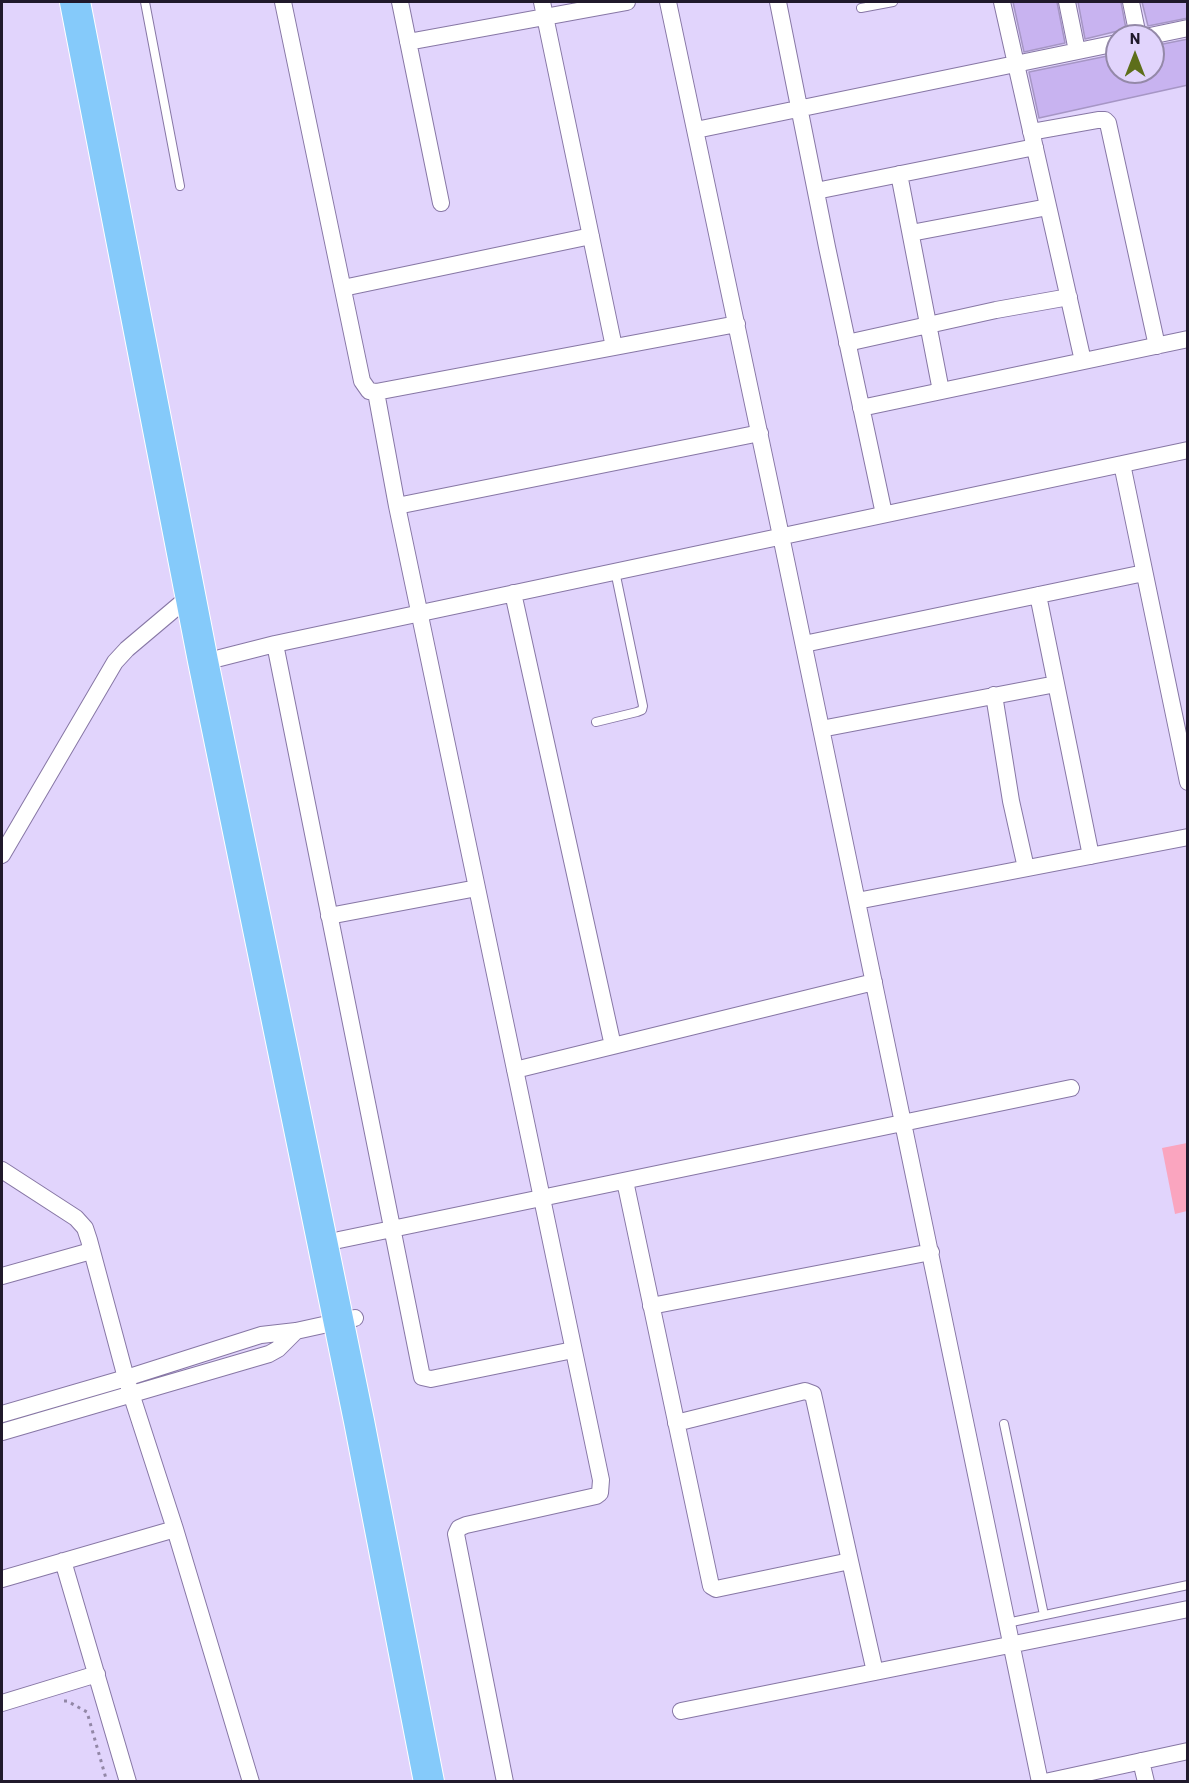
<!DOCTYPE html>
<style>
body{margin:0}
#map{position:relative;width:1189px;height:1783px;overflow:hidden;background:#e1d4fc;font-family:Barlow,sans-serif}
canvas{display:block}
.frame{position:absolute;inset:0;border:3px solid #20192b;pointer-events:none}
.north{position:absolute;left:1105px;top:24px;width:60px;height:60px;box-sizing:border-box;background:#e1d4fc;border:2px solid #9489a8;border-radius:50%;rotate:0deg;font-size:16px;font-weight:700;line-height:24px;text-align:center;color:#20192b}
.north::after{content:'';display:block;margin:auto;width:21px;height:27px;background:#5d6e1a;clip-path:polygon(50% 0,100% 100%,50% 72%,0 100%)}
</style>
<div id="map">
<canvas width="1189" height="1783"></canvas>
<div class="frame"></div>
<div class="north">N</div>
</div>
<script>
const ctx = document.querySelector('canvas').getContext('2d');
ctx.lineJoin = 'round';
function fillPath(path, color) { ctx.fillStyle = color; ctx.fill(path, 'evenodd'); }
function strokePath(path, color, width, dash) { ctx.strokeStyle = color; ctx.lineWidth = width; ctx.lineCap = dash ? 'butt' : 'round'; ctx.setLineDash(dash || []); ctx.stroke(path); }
const green = new Path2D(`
 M1187,1143v68l-12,3 -13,-66z`);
const building = new Path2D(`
 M1013,2h44l8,41 -41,9z
 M1078,2h43l5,27 -41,10z
 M1142,2h46v16l-40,8z
 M1188,39v46l-149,33 -10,-46 88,-18v18h36v-26z`);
const path = new Path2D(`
 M64,1701h3l20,11 20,70`);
const lane = new Path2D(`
 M145,2l35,184
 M861,8l32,-6
 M596,722l41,-10 5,-2 1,-4 -28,-135
 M1004,1424l40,191
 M1007,1623l181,-38`);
const street = new Path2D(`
 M283,2l79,379 7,10 7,1 361,-68
 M400,2l41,201
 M542,2l72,345
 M668,2l113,534 259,1246
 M778,2l49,245 57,267
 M1002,2l81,359
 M1067,2l10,49
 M1131,2l7,34
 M1150,36l38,-8
 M408,42l219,-40
 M696,130l421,-87
 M1031,132l67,-12h7l3,3 49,223
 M899,174l42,217
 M816,191l219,-44
 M911,233l137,-26
 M343,288l248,-52
 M847,343l149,-33 73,-13
 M376,392l21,114
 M861,408l327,-69
 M1122,464l66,318
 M513,593l100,453
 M1038,595l53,261
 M275,644l147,733 9,2 142,-29
 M804,644l340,-71
 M220,658l55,-14 913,-194
 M994,695l17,106 15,67
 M821,729l235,-45
 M2,855l113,-193 12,-13 64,-54
 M857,901l331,-64
 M329,916l148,-28
 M515,1070l359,-88
 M2,1170l74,48 9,10 4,12 37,138 49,151 76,253
 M625,1181l86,405 5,3 134,-28 25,111
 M339,1240l732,-152
 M2,1276l89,-25
 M651,1306l280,-54
 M2,1414l124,-36 135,-43 35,-4 59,-13
 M676,1423l129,-32 8,3 37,167
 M2,1432l267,-78 9,-5 18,-18
 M63,1561l65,221
 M2,1579l173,-50
 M2,1703l95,-29
 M681,1711l507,-102
 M1141,1761l5,21
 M505,1782l-49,-248 3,-6 7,-3 130,-29 4,-3 1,-13 -204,-974 363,-73
 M1045,1782l143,-31`);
const highway = new Path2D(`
 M75,2l128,659 156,760 70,361`);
fillPath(green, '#faa5bf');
fillPath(building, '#c8b3f0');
strokePath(building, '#a696c5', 1.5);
strokePath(lane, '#8777a5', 10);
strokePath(street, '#8777a5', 18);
strokePath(highway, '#fff', 32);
strokePath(path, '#9287a6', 3, [3, 4.5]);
strokePath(lane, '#fff', 8);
strokePath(street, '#fff', 16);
strokePath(highway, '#85cafa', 30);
</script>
